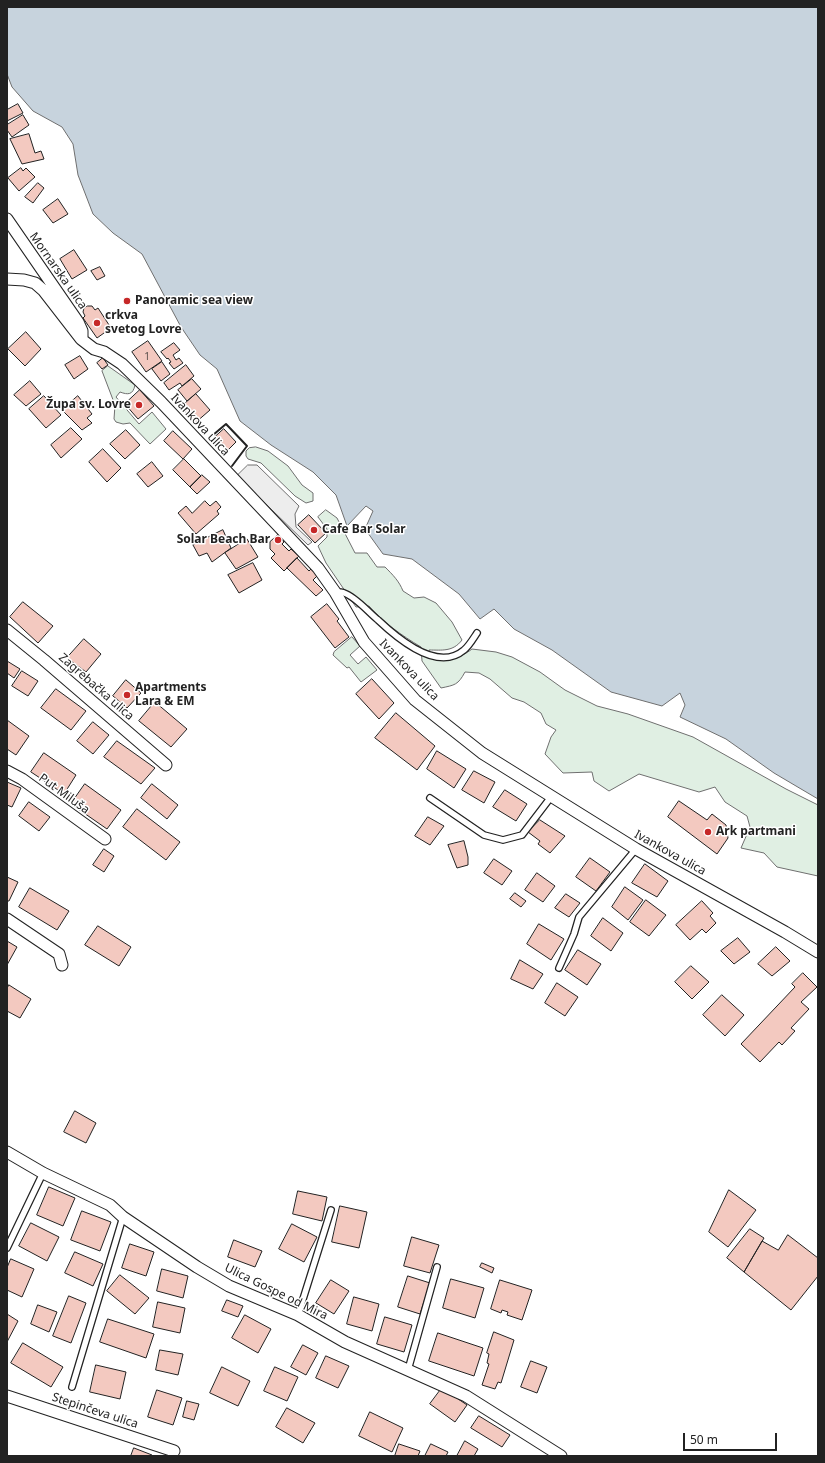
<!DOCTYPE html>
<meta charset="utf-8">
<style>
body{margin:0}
#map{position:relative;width:825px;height:1463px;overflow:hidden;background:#fff;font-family:"Noto Sans",sans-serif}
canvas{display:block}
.frame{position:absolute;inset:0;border:8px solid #222;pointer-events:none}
.scale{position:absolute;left:683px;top:1433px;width:94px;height:18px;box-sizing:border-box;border:2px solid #222;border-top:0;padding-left:5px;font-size:12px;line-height:14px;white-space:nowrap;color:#222;-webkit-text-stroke:3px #fff;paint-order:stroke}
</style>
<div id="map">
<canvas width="825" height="1463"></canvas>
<div class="frame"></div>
<div class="scale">50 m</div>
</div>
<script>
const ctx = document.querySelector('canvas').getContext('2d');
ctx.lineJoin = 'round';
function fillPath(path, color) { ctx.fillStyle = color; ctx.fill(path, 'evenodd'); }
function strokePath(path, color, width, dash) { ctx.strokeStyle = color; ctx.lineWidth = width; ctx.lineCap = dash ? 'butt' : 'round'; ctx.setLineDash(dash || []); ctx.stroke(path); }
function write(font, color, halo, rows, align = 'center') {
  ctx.font = font + ' "Noto Sans",sans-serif'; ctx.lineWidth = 3; ctx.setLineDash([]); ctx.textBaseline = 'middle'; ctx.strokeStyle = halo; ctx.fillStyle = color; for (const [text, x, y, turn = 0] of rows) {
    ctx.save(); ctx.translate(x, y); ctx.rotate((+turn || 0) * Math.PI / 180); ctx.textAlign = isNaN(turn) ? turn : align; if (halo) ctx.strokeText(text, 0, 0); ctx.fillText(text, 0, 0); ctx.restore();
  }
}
const green = new Path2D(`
 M108,366l27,19c-2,10 -7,10 -15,7l-4,5 23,27 13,-12 14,17 -16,15 -20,-21 -7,1 -7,-2 -2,-3 1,-14 -13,-34z
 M256,447l12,4 20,15 14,19 11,8v8l-7,2 -11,-7 -34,-33 -13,-4 -2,-3v-5l3,-3z
 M326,510l11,8 18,35h12l10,14h8c8,8 14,14 18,24l11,7 10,-1 12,6 16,19 10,18c-9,12 -20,10 -33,10l2,7c16,1 27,3 41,-8l24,3 16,5 28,15 25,18 32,16 31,8 65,23 93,52 32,16v71l-41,-9 -13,-14 -23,-5 9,-21 -3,-11 -22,-14 -10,-15 -16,5 -60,-18 -30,17 -15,-10 -2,-9 -29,1 -18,-19 6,-17 5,-7 -10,-6 -5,-11 -17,-11 -12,-4 -22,-19 -11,-6 -14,-1c-7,13 -10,13 -24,16l-19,-27 -1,-14c-20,-12 -37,-24 -52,-41l-13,1 -30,-44 -8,-17 9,-9v-8l-9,-12z
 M352,637l8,9 -10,9 8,9 8,-7 11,13 -16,12 -12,-15 -2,1 -14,-13 1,-3z`);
const parking = new Path2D(`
 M248,465h9l42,41 -4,8 1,13 16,15 -4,3 -71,-69z`);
const water = new Path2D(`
 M7,7h811v792l-44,-26 -48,-34 -46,-22 5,-12 -5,-12 -18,13 -51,-14 -59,-42 -38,-21 -20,-20 -14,10 -21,-25 -47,-35 -29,-5 -18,-25 8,-18 -7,-5 -19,20 -11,-31 -23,-23 -42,-27 -31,-24 -23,-52 -17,-14 -19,-28 -39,-73 -29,-21 -20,-19 -15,-39 -5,-31 -11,-17 -29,-16 -21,-24 -5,-13z`);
const building = new Path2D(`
 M18,104l5,9 -16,8v-11z
 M23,115l6,10 -17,12 -5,-7v-5z
 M29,134l6,19 6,-2 3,8 -22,5 -12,-25z
 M21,168l2,3 3,-3 9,9 -16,14 -11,-13z
 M38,183l6,5 -11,15 -8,-6z
 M58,199l10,15 -15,9 -10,-13z
 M74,250l13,20 -15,9 -12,-20z
 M100,267l5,9 -8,4 -6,-9z
 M88,306h4l3,4 3,-2 13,20 -14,10 -14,-20 2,-2 -2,-4 1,-4z
 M26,332l15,17 -16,17 -17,-17z
 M148,341l14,20 -16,11 -14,-20z
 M174,343l6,7 -7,5 3,5 3,-2 4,5 -9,6 -5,-6 2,-1 -3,-4 -1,1 -6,-7z
 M80,356l8,13 -14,10 -9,-14z
 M103,358l5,7 -6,4 -5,-6z
 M162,362l8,12 -9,7 -9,-12z
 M186,365l8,11 -12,10 -2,-3 -11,7 -5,-7z
 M192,379l9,10 -14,12 -9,-11z
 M30,381l11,13 -15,12 -12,-11z
 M140,390l14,16 -16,13 -13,-15z
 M196,394l14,16 -15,13 -14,-16z
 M44,396l17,19 -15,13 -17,-19z
 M78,396l14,18 -5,4 5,5 -10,7 -20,-20z
 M71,428l11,11 -21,19 -10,-13z
 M224,429l12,13 -9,9 -13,-13z
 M126,430l14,15 -15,14 -15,-15z
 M173,431l19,18 -9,10 -19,-18z
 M103,449l18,19 -14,14 -18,-20z
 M184,459l17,17 -11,11 -17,-17z
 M152,462l11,14 -15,11 -11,-13z
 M202,475l8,7 -13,12 -7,-7z
 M205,501l5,5 6,-5 5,6 -4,4 2,3 -23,20 -18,-21 8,-7 6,7z
 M309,515l17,18 -11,10 -17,-18z
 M223,530l8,18 -19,14 -5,-9 -8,3 -6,-11z
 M278,535l6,7 -2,2 7,7 2,-2 8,7 -15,15 -13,-13 4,-4 -5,-5v-7z
 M247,539l11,18 -22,12 -11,-16z
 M297,558l12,13 2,-2 7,6 -5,5 10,10 -7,6 -29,-28z
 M253,563l9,17 -23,13 -11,-18z
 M23,602l30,24 -15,17 -28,-26z
 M327,604l12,15 -2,2 12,16 -14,11 -24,-31z
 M84,639l17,15 -15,18 -19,-14z
 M7,661l13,8 -6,9 -7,-5z
 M22,671l16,10 -10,15 -16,-10z
 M372,679l22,24 -15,16 -23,-25z
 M126,680l15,13 -14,15 -14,-12z
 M56,689l30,22 -15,19 -30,-22z
 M155,702l32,27 -16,18 -32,-26z
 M396,713l39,33 -18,24 -42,-32z
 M7,720l22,16 -13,19 -9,-6z
 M93,722l16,13 -16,19 -16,-13z
 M117,741l38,27 -14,16 -37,-27z
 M437,751l29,18 -12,19 -27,-19z
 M44,753l32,22 -12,19 -33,-22z
 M474,771l21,11 -11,21 -22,-13z
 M7,782l14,6 -9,19 -5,-2z
 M85,784l36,26 -14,19 -36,-25z
 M152,784l26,21 -11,14 -26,-21z
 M505,790l22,14 -11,17 -23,-14z
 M679,801l28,19 5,-6 14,11 2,13 -11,16 -49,-37z
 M29,802l21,15 -11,14 -20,-15z
 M137,809l43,33 -14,18 -43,-33z
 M428,817l16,9 -14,19 -15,-9z
 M540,820l25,16 -15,17 -12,-9 2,-3 -12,-9z
 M464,841l4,16v8l-11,3 -9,-23z
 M104,849l10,7 -10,16 -11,-7z
 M590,858l20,14 -14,19 -20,-14z
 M494,859l18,12 -10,14 -18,-12z
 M645,864l23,17 -11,16 -25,-14z
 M537,873l18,13 -12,16 -18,-12z
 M7,877l11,5 -9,19h-2z
 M625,887l18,13 -15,20 -16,-13z
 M30,888l39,23 -12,19 -38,-23z
 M515,893l11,8 -5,6 -11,-8z
 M566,894l14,9 -11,14 -14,-9z
 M646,900l20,15 -17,21 -19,-14z
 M702,901l11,12 -3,3 6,7 -10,10 -4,-4 -12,11 -14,-15z
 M603,918l20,15 -12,18 -20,-15z
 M539,924l25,15 -13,21 -24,-16z
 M98,926l33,21 -12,19 -34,-21z
 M738,938l12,14 -16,12 -13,-13z
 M7,941l10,6 -10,18z
 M776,947l14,14 -18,15 -14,-12z
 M578,950l23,14 -14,21 -22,-15z
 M520,960l23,14 -10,15 -22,-10z
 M691,966l18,16 -17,17 -17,-17z
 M803,973l14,14 -16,15 8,7 -18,19 4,3 -13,14 -3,-3 -19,20 -19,-18 54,-57 -3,-3z
 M557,983l21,14 -13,19 -20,-13z
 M9,985l22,14 -11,19 -13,-7v-22z
 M722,995l22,20 -19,21 -22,-21z
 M75,1111l21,12 -10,20 -22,-11z
 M49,1187l26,11 -12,28 -26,-11z
 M729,1190l27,20 -28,37 -19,-15z
 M298,1191l29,6 -5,24 -29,-7z
 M340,1206l27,6 -8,36 -27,-6z
 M82,1211l29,11 -11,29 -29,-11z
 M31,1223l28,14 -12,24 -28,-15z
 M292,1224l25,13 -13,25 -25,-13z
 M750,1229l14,9 -20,34 -17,-14z
 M788,1235l30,23v18l-27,34 -47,-38 18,-31 16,9z
 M412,1237l27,8 -9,28 -26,-7z
 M234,1240l28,11 -7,16 -27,-10z
 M130,1244l24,8 -8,24 -24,-8z
 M75,1252l28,12 -10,22 -28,-13z
 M11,1259l23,10 -12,28 -15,-7v-22z
 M482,1263l12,5 -2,5 -12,-6z
 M162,1269l26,7 -5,22 -26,-7z
 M120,1275l29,23 -14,16 -28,-23z
 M408,1276l22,7 -10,31 -22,-7z
 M451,1279l33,9 -9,30 -32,-10z
 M331,1280l18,11 -15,23 -18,-11z
 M500,1280l32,10 -10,30 -15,-5 1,-3 -6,-2 -1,3 -10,-4z
 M69,1296l17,7 -15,40 -18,-7z
 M354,1297l25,7 -7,27 -25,-7z
 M227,1300l16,6 -5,11 -16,-6z
 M158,1302l27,6 -5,25 -27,-6z
 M38,1305l19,7 -8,20 -18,-8z
 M7,1314l11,7 -11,21z
 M245,1315l26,14 -13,24 -26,-15z
 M385,1317l27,8 -8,27 -27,-8z
 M108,1319l46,15 -8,24 -46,-16z
 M494,1332l20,8 -13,43 -3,-1 -3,7 -13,-4 7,-21 -2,-1 2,-9 -2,-1z
 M438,1333l45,15 -9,28 -45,-15z
 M23,1343l40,24 -12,20 -40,-24z
 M303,1345l15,8 -12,22 -15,-8z
 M160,1350l23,4 -5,21 -22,-5z
 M326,1356l23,10 -11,22 -22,-10z
 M531,1361l16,6 -10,26 -16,-6z
 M96,1365l30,7 -6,27 -30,-7z
 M222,1367l28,14 -12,25 -28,-13z
 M275,1367l23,10 -11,24 -23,-10z
 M442,1388l25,17 -12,17 -25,-18z
 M157,1390l25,8 -9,27 -25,-8z
 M187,1401l12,3 -5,16 -11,-3z
 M287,1408l28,15 -12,20 -27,-16z
 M370,1412l33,16 -11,24 -33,-16z
 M479,1416l31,19 -8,12 -31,-19z
 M465,1441l13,8 -4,7h-17z
 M399,1444l21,7 -2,5h-23z
 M431,1444l17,8 -2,4h-21z
 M134,1448l18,7v1h-21z`);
const service = new Path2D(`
 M335,592c3,0 7,0 9,1 12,4 24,19 34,27 19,18 59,53 86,30 5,-4 9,-11 13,-17
 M430,798l54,37 19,5 19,-5 29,-38
 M559,968l15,-34 5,-17 57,-68
 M7,1248l36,-75
 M298,1315l33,-105
 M408,1370l29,-103
 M72,1387l51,-170`);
const minor = new Path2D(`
 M7,219l71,103 4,9v6
 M7,279l17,1 11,3 8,7 38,49 13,10 10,3 18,12 39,38 157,166 17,24 29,50 51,58 67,53 154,96 149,83 33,20
 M7,630l37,30 122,105
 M7,771l15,8 83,60
 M7,919l52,35 3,11
 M7,1152l36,21 67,32 13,12 74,50 32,19 69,29 47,27 121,54 95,60
 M7,1396l167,55`);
const wall = new Path2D(`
 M213,435l13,-11 21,22 -15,20`);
const markers = [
 [127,301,4,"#c62828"],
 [97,323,4,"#c62828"],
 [139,405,4,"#c62828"],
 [314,530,4,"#c62828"],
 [278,540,4,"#c62828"],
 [127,695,4,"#c62828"],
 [708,832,4,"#c62828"]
];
const numberNames = [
 ["1",147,357]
];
const streetNames = [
 ["Mornarska ulica",58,271,55],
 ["Ivankova ulica",200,425,47],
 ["Ivankova ulica",409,670,46],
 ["Zagrebačka ulica",96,687,41],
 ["Put Miluša",64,794,36],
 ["Ivankova ulica",670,853,29],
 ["Ulica Gospe od Mira",276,1292,26],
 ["Stepinčeva ulica",95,1411,18]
];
const poiNames = [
 ["Panoramic sea view",135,301],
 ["crkva",105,316],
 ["svetog Lovre",105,330],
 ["Župa sv. Lovre",131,405,"right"],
 ["Cafe Bar Solar",322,530],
 ["Solar Beach Bar",270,540,"right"],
 ["Apartments",135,688],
 ["Lara & EM",135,702],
 ["Ark partmani",716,832]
];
fillPath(green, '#e0efe3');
strokePath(green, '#6f6f6f', 1);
fillPath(parking, '#ededed');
strokePath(parking, '#6f6f6f', 1);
fillPath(water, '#c7d3dd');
strokePath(water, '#6f6f6f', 1);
fillPath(building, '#f3c9c0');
strokePath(building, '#222', 1);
strokePath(service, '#222', 8);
strokePath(minor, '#222', 13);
strokePath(service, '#fff', 5.5);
strokePath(minor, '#fff', 11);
strokePath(wall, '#222', 2);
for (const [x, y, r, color] of markers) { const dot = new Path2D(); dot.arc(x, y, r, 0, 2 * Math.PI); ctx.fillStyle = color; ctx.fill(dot); strokePath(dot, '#fff', 1.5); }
write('10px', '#564c4a', null, numberNames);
write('12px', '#222', '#fff', streetNames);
write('bold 12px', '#222', '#fff', poiNames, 'left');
</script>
